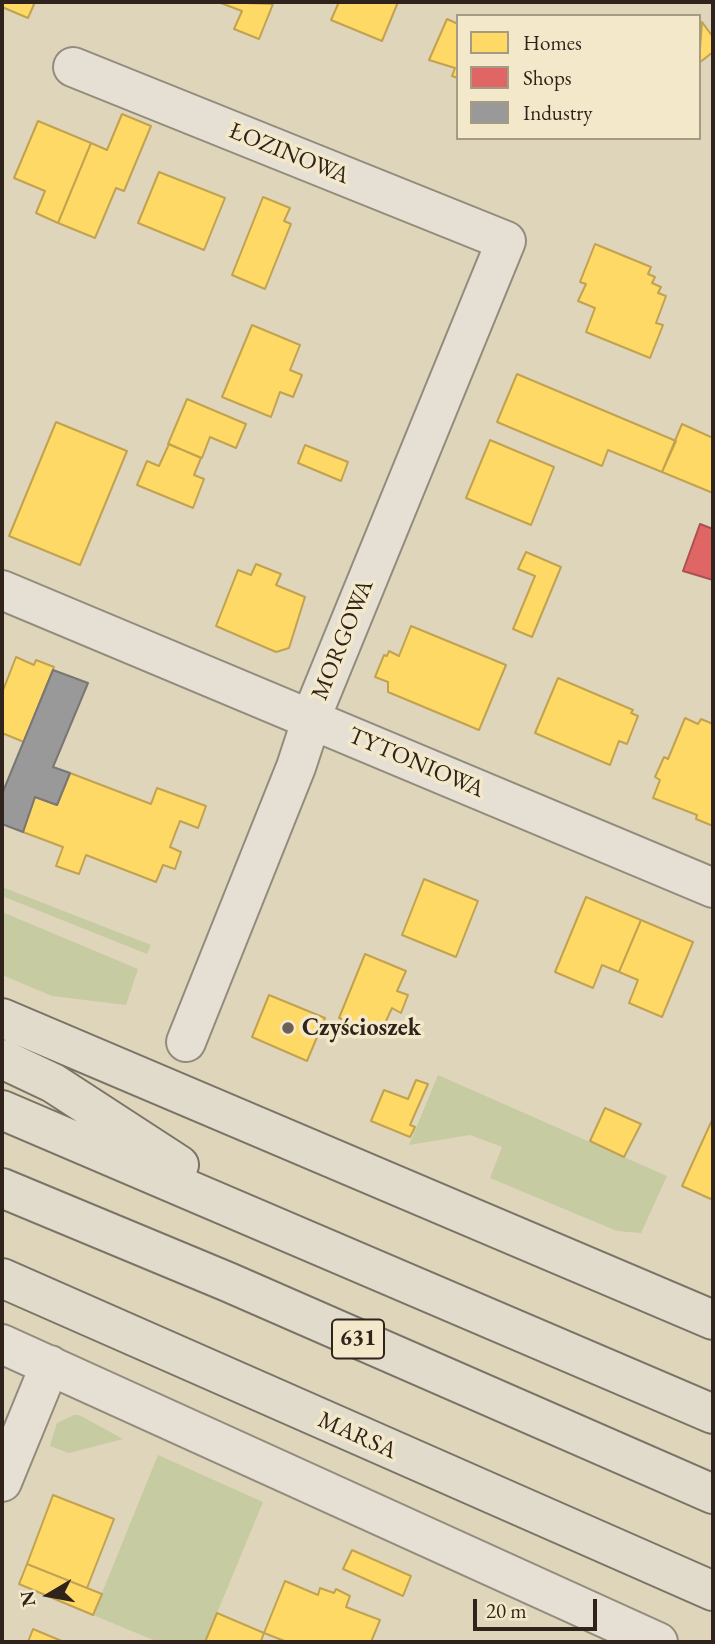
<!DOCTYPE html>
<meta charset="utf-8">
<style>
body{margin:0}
#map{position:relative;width:715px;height:1644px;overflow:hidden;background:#ded5bb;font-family:"EB Garamond",serif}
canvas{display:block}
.frame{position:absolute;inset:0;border:4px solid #2f231c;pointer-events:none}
.legend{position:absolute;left:456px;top:14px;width:245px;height:126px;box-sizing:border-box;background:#f3e9ca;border:2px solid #a59a84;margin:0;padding:9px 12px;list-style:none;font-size:21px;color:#2f231c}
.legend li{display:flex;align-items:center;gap:14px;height:35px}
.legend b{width:35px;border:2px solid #a59a84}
.north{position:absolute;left:14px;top:1560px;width:70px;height:70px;-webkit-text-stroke:5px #f3e9ca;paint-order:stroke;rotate:260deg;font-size:19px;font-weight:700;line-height:28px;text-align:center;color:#2f231c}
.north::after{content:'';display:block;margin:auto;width:24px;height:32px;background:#2f231c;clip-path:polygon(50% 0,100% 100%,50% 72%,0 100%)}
.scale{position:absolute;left:473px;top:1599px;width:124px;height:32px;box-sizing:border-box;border:4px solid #2f231c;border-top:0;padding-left:9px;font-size:21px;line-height:24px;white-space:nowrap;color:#2f231c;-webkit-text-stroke:5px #f3e9ca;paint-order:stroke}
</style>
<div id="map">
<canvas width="715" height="1644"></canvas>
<div class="frame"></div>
<ul class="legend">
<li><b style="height:19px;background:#ffd966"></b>Homes</li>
<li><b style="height:19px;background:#e06666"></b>Shops</li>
<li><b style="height:19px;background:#999"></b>Industry</li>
</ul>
<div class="north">N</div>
<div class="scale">20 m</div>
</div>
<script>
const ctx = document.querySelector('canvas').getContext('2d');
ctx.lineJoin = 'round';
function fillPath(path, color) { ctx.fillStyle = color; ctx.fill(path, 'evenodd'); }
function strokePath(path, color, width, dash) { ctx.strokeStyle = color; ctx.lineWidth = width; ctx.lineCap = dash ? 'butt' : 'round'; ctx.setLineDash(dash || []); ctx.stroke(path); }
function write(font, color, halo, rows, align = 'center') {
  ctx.font = font + ' "EB Garamond",serif'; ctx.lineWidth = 7; ctx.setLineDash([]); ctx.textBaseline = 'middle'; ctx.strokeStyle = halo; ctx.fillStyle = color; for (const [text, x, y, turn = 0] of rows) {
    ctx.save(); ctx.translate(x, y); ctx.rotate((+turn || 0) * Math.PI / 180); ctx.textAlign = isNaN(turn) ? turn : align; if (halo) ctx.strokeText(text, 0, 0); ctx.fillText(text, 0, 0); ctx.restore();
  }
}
const green = new Path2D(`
 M2,887l149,58 -4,9 -145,-58z
 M2,912l136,57 -12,36 -74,-9 -50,-21z
 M438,1075l229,101 -26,57 -24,-2 -127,-53 12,-31 -32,-12 -61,10z
 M74,1415h5l44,24 -54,14 -19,-7 7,-23z
 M158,1455l105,47 -58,140h-47l-65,-27z`);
const homes = new Path2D(`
 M2,2h33l-7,16 -26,-11z
 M218,2l55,2 -14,35 -25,-10 8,-18z
 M339,2h59l-16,39 -51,-21z
 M447,19l11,5v54l-6,-2 3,-8 -26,-8z
 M702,22l11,15v15l-14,11z
 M122,114l29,12 -27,65 -8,-3 -21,50 -37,-15 33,-80 16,7z
 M38,121l53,22 -33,80 -22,-10 9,-22 -31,-13z
 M159,172l66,26 -21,52 -66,-27z
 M263,197l27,11 -6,13 7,3 -26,65 -33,-14z
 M595,244l56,23 -3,7 7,3 -3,6 9,4 -3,6 8,3 -10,27 7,2 -13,33 -64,-26 9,-24 -17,-7 8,-17 -6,-2z
 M252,325l48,20 -10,25 12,5 -9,22 -13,-5 -9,25 -49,-20z
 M517,374l159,67 -14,31 -54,-22 -6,16 -105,-44z
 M187,399l59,25 -10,24 -26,-11 -8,21 -34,-14z
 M56,422l71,29 -47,114 -71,-29z
 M682,424l31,14v55l-51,-21z
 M490,440l64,27 -23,58 -65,-27z
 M169,444l32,14 -7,17 10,4 -11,29 -56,-23 10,-24 12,5z
 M305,445l43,17 -7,19 -43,-18z
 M526,552l35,15 -29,70 -19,-8 22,-53 -17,-7z
 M256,564l25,10 -5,11 29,12 -16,51 -13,4 -60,-26 22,-56 13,5z
 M411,626l95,39 -27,65 -91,-38v-10l-13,-5 9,-22 3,1 2,-5 10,5z
 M16,657l18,8 2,-5 18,7 -30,75 -22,-9v-40z
 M558,678l75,32 -2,3 7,3 -11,28 -8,-3 -9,24 -75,-32z
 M685,718l13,6 3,-5 12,5v102l-17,-7 1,-4 -44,-17 7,-18 -5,-3 9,-20 4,2z
 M70,773l81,31 6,-16 49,18 -8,22 -18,-7 -10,26 11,5 -6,17 -12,-4 -7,17 -70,-27 -7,19 -23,-8 7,-19 -40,-15 12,-35 22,8z
 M424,879l54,22 -22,56 -54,-22z
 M586,897l55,23 -22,52 -17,-7 -9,23 -38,-16z
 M641,920l52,22 -31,75 -33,-14 9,-23 -19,-8z
 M365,954l41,17 -9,20 11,4 -7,18 -9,-5 -12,26 -41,-16z
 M269,995l56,23 -18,43 -55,-24z
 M416,1080l12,4 -18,41 5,2 -5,10 -39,-16 13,-31 24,9z
 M605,1108l36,16 -17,33 -34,-16z
 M713,1118v82l-31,-14z
 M53,1495l61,24 -27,69 -60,-24z
 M352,1550l59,26 -8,20 -60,-27z
 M27,1564l75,30 -9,21 -74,-31z
 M285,1581l33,14 2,-7 14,5 2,-4 14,7 -4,11 34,13 -9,22h-84l-23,-9z
 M217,1613l47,20 -3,8 2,1h-58z
 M33,1629l31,13h-36z`);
const shops = new Path2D(`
 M700,524l13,5v51l-30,-9z`);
const industry = new Path2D(`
 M53,670l35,13 -35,84 17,6 -13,32 -22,-8 -12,35 -21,-8v-30z`);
const minor = new Path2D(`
 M73,67l433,174 -189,462 -21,64 -110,275
 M2,590l711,298
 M2,1344l656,298
 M2,1482l48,-117`);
const primary = new Path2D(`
 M2,1018l711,302
 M2,1059l51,24 126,82
 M2,1110l711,304
 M2,1188l226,94 485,212
 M2,1278l711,313`);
const markers = [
 [288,1028,7,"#6c6154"]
];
const shields = [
 [358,1339,52]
];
const shieldNames = [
 ["631",358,1339]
];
const streetNames = [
 ["ŁOZINOWA",289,154,22],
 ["MORGOWA",343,640,-68],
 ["TYTONIOWA",416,763,23],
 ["MARSA",357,1436,24]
];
const poiNames = [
 ["Czyścioszek",302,1028]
];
fillPath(green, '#c7cba2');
fillPath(homes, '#ffd966');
strokePath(homes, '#c1a250', 2);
fillPath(shops, '#e06666');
strokePath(shops, '#ab5250', 2);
fillPath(industry, '#999');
strokePath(industry, '#797674', 2);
strokePath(minor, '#928c7d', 42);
strokePath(primary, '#7a7467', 42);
strokePath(minor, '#e5e0d3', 38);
strokePath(primary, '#e0dbcb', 38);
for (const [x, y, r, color] of markers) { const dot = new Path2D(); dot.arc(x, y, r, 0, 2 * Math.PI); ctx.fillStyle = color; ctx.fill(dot); strokePath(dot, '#f3e9ca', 2.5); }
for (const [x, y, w] of shields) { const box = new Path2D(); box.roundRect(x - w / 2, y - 19.5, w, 39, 5); ctx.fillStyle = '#f3e9ca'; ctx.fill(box); strokePath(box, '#2f231c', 2); }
write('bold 23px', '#2f231c', null, shieldNames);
write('24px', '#2f231c', '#f3e9ca', streetNames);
write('bold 24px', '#2f231c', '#f3e9ca', poiNames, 'left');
</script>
